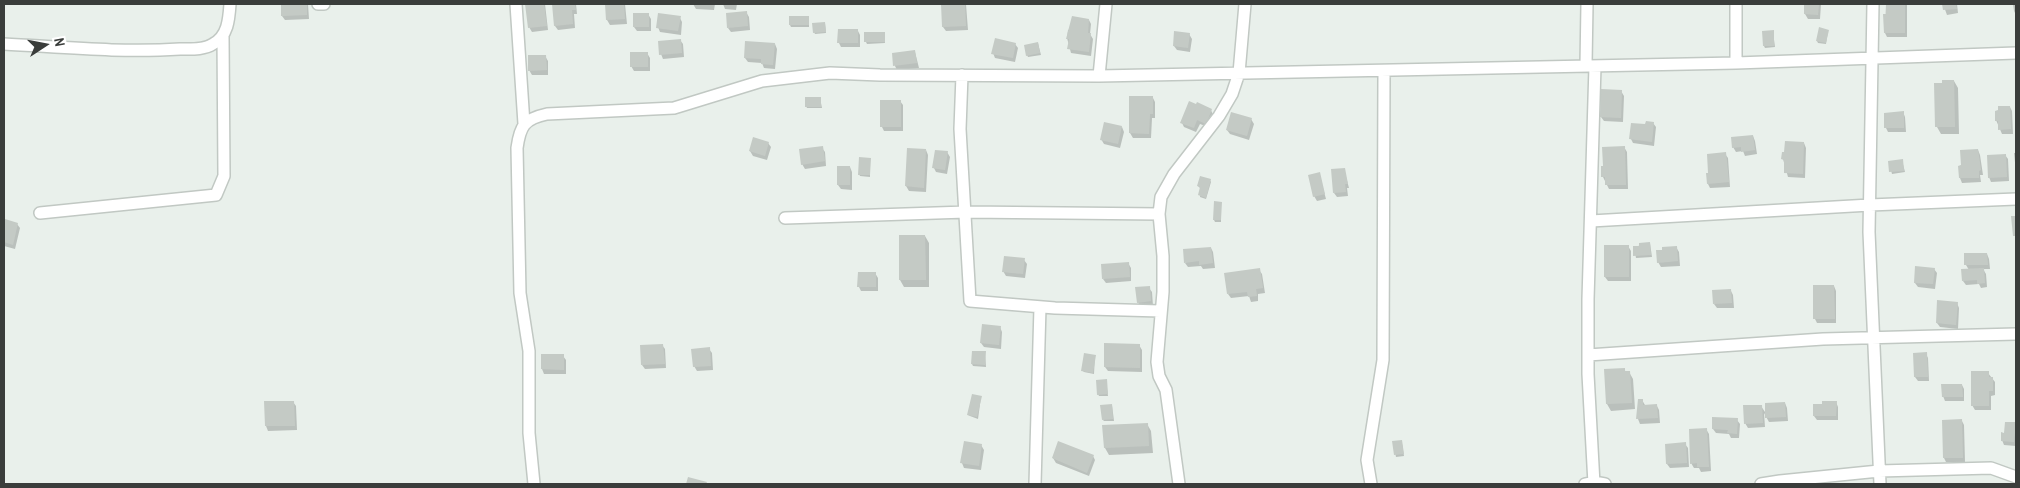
<!DOCTYPE html>
<style>
body{margin:0}
#map{position:relative;width:2020px;height:488px;overflow:hidden;background:#e9f0eb;font-family:"Archivo Narrow",sans-serif}
canvas{display:block}
.frame{position:absolute;inset:0;border:5px solid #3a3d3b;pointer-events:none}
.north{position:absolute;left:20px;top:20px;width:50px;height:50px;-webkit-text-stroke:4px #fff;paint-order:stroke;rotate:79deg;font-size:14px;font-weight:700;line-height:20px;text-align:center;color:#3a3d3b}
.north::after{content:'';display:block;margin:auto;width:18px;height:22px;background:#3a3d3b;clip-path:polygon(50% 0,100% 100%,50% 72%,0 100%)}
</style>
<div id="map">
<canvas width="2020" height="488"></canvas>
<div class="frame"></div>
<div class="north">N</div>
</div>
<script>
const ctx = document.querySelector('canvas').getContext('2d');
ctx.lineJoin = 'round';
function fillPath(path, color) { ctx.fillStyle = color; ctx.fill(path, 'evenodd'); }
function strokePath(path, color, width, dash) { ctx.strokeStyle = color; ctx.lineWidth = width; ctx.lineCap = dash ? 'butt' : 'round'; ctx.setLineDash(dash || []); ctx.stroke(path); }
const shadow = new Path2D(`
 M282,4h26l1,15 -24,1 -3,-4z
 M527,4h18l3,26 -16,2 -3,-5z
 M553,4h23l1,10h-3l1,14 -17,2 -3,-4z
 M606,4h19l2,20 -17,1 -3,-5z
 M693,4h22l-1,6 -18,-1z
 M723,4h14l-1,6 -11,-1z
 M942,4h24l2,26 -22,1 -3,-4z
 M1805,4h16l-1,15h-12l-3,-5z
 M1886,4h21v33h-20l-2,-4z
 M1943,4h14l1,9 -11,2z
 M2013,4h3v11l-2,-4z
 M746,12l3,5 1,13 -19,2 -3,-4z
 M648,14l3,5v12h-14l-3,-4z
 M680,18l2,4 -1,13 -21,-3 -2,-5z
 M809,19v8h-18l-1,-2z
 M1089,20l2,4 -1,10 3,5 -2,17 -20,-3 -4,-15 1,-8z
 M825,23l1,10 -11,1 -1,-2z
 M858,31l2,4v12h-19l-2,-4z
 M1828,31l-2,13 -8,-1 -1,-2z
 M1773,32l2,15 -10,1 -1,-2z
 M884,33l1,10 -18,1 -1,-2z
 M1189,34l3,5 -2,13 -13,-2 -3,-4z
 M680,40l3,4 1,13 -21,2 -2,-5z
 M1038,43l3,12 -13,2 -1,-2z
 M775,44l2,5 -2,20 -11,-1 -2,-5 -14,-1 -3,-4z
 M1015,44l3,4 -3,14 -20,-4 -2,-5z
 M915,52l4,16 -22,2 -2,-4 -2,-12z
 M647,53l3,5v13h-16l-3,-5z
 M545,56l3,5v14h-16l-3,-5z
 M1954,81l4,7 1,46h-18l-4,-7 -1,-43z
 M1621,91l3,5 -1,26 -19,-1 -3,-4z
 M820,98l2,10h-15l-1,-2z
 M1153,98l2,4v16h-3l-1,20h-18l-3,-5z
 M900,101l3,4v26h-19l-2,-4z
 M2010,107l2,4 1,23h-11l-6,-14z
 M1211,110l2,5 -5,12 -8,-3 -4,8 -12,-5 -2,-4z
 M1903,112l2,5 1,15h-18l-2,-4z
 M1251,119l3,5 -5,16 -19,-6 -3,-4z
 M1653,123l3,4 -2,19 -21,-3 -2,-4 15,-13z
 M1122,127l2,5 -4,16 -16,-4 -3,-5z
 M1753,136l2,5 2,13 -12,2 -2,-5 -7,1 -3,-5z
 M768,143l3,4 -4,13 -14,-4 -3,-5z
 M1804,143l2,5 -1,30 -17,-1 -5,-18z
 M1624,147l3,5 1,37h-19l-6,-12z
 M822,148l3,4 1,14 -21,3 -3,-5z
 M926,150l2,5 -2,37 -17,-1 -3,-5z
 M1978,150l2,5 3,20h-3l1,7 -19,1 -2,-5 -1,-11z
 M947,152l3,5 -3,17 -11,-2 -2,-4z
 M2014,153h2v20v-1z
 M1725,154l3,4 2,29 -20,1 -2,-4 2,-10z
 M2005,155l3,4 1,22 -18,1 -2,-5z
 M870,159v18l-10,-1 -1,-2z
 M1902,160l3,12 -13,2 -3,-12z
 M850,167l2,5v18l-11,-1 -3,-4z
 M1344,169l5,19h-2l1,8 -11,1 -3,-4z
 M1319,173l7,26 -9,2 -3,-5z
 M1210,180l1,2 -5,17 -6,-2 1,-8 -3,-3z
 M1221,203v19h-6l-1,-2z
 M6,221l11,3 3,4 -5,21 -11,-3z
 M900,236h25l4,7v44h-25l-4,-7z
 M1650,243l2,14 -16,1 -2,-11z
 M1628,246l3,5v30h-23l-3,-4z
 M1676,247l3,5 1,14 -19,1 -3,-5z
 M1211,248l2,4 2,16 -12,1 -2,-3 -13,1 -3,-4z
 M1987,254l2,5 1,10h-7l3,5 1,13 -6,1 -2,-4 -13,1 -3,-4 6,-11 -3,-5z
 M1024,260l3,4 -2,14 -19,-2 -3,-5z
 M1128,263l3,5v13l-25,2 -3,-4z
 M1934,269l3,4 -2,16 -17,-2 -3,-4z
 M1259,270l3,4 3,19 -7,1v7l-7,1 -2,-6 -18,2 -3,-4z
 M875,273l3,5v13h-17l-2,-4z
 M1834,286l2,5v32h-19l-2,-4z
 M1149,288l3,4 1,14 -13,1 -2,-5z
 M1731,291l2,4 1,13h-17l-3,-4z
 M1957,303l2,5 -1,21 -18,-2 -3,-4z
 M1000,327l2,5 -1,17 -17,-2 -3,-4z
 M662,345l3,4 1,19 -21,1 -3,-4z
 M1139,345l3,5v22l-34,-1 -3,-4z
 M709,349l3,4 1,17 -16,1 -3,-5z
 M985,353l1,14 -13,-1 -1,-2z
 M1926,354l2,4 1,23h-11l-3,-4z
 M563,356l3,4v14h-22l-2,-5z
 M1095,356l-1,18 -10,-2 -1,-1z
 M1624,369l2,3h3l4,7 2,30 -24,2 -4,-7z
 M1988,373l7,9v13l-4,1v14h-16l-3,-5z
 M1106,380l2,16h-9l-1,-2z
 M1962,385l2,4v12h-19l-2,-5z
 M981,397l-3,22 -8,-3 -2,-1z
 M1639,400h3l3,5 12,1 2,4 1,13 -20,1 -2,-5z
 M265,402h28l3,4 1,24 -29,1 -2,-5z
 M1836,402l2,5v13h-21l-3,-4z
 M1785,403l2,5 1,13 -19,1 -5,-9 1,14 -17,1 -3,-5 16,-17 6,9z
 M1112,405l2,16h-10l-1,-1z
 M1737,420l3,4 -1,14h-8l-2,-4 -13,-1 -3,-4z
 M1962,421l2,4 1,37h-19l-2,-4z
 M1147,424l4,7 2,22 -44,2 -4,-7 -1,-22z
 M2015,424l1,22 -12,-1 -2,-5z
 M1706,429l3,5 2,37 -10,1 -2,-4h-5l-3,-5z
 M1393,442l9,1 2,13 -8,1z
 M1685,444l3,4 1,19 -19,1 -3,-4z
 M981,445l3,5 -3,20 -17,-2 -2,-5z
 M1093,456l2,4 -6,16 -33,-13 -3,-5z`);
const building = new Path2D(`
 M281,4h26v11l-26,1z
 M525,4h19l3,22 -19,2z
 M552,4h23l1,6h-4l1,14 -19,2z
 M605,4h19l1,15 -19,1z
 M941,4h24l1,22 -24,1z
 M1804,4h15l-1,11 -14,-1z
 M1886,4h19v29h-21l-1,-19h3z
 M1942,4h14l1,5 -14,1z
 M747,11l1,15 -21,2 -1,-15z
 M633,13h16v14h-16z
 M658,13l23,3 -3,15 -22,-3z
 M789,16h20v9h-20z
 M1072,16l17,3 -1,14h3l-2,19 -22,-3 2,-10h-3z
 M825,22l1,10 -13,1 -1,-10z
 M1819,27l10,3 -3,13 -10,-2z
 M838,29h20v14h-21z
 M1774,30v16h-11l-1,-15z
 M1174,31l16,2 -2,15 -15,-2z
 M864,32h21v10h-21z
 M995,38l21,5 -3,15 -22,-4z
 M681,39l1,14 -23,2 -1,-14z
 M745,41l30,2 -2,22 -12,-1v-5l-17,-1z
 M1038,42l2,11 -14,3 -2,-11z
 M915,50l2,13 -24,3 -1,-13z
 M630,52h18v15h-18z
 M528,55h18l1,15 -19,1z
 M1942,80h12l1,47h-20l-1,-44h8z
 M1601,89l21,1 -1,28 -21,-1z
 M1129,96h24v18h-3l-1,20 -20,-1z
 M805,97h16v10h-16z
 M880,100h21v27h-21z
 M1189,101l7,3 1,-2 15,7 -6,15 -9,-4 -3,8 -14,-5z
 M1998,106h12l1,23 -13,1v-9h-3v-10l3,-1z
 M1904,111v17h-20v-15z
 M1231,112l21,6 -5,18 -21,-6z
 M1646,121l8,1 -2,20 -23,-3 2,-16 14,1z
 M1104,122l18,4 -4,18 -18,-4z
 M1753,135l2,15 -14,2v-5l-9,1 -1,-11z
 M753,137l16,5 -4,14 -16,-5z
 M1785,141l19,1 -1,32 -19,-1v-13l-3,-1 1,-7h2z
 M823,146l2,15 -24,4 -2,-16z
 M1625,146l1,39h-21v-8h-4v-11h2l-1,-19z
 M907,148l19,1 -2,39 -19,-2z
 M1978,149l3,21 -2,1v7h-20l-1,-12 3,-1 -1,-15z
 M935,150l13,1 -3,19 -13,-2z
 M1726,152l3,30 -22,2 -1,-11h2l-1,-19z
 M2006,154l1,23 -19,1 -1,-23z
 M859,157l12,1 -1,17h-12z
 M1903,159l1,12 -15,1 -1,-11z
 M837,166h13v19h-13z
 M1345,168l3,16h-3l1,8 -13,1 -2,-24z
 M1320,172l5,22 -12,3 -5,-22z
 M1200,176l11,3 -5,19 -8,-3 2,-8 -3,-1z
 M1214,201l8,1 -1,18h-8z
 M2011,216h5v20h-3z
 M5,219l13,4 -5,22 -9,-3z
 M899,235h26l1,45h-27z
 M1650,242l1,13 -18,1v-10h6v-3z
 M1604,245h25v32h-25z
 M1677,246l1,15 -21,2 -1,-13h6v-3z
 M1211,247l2,16 -14,2v-4l-15,2 -1,-14z
 M1964,253h23l1,12h-24z
 M1004,256l21,2 -2,16 -21,-2z
 M1129,262l1,15 -28,2 -1,-15z
 M1915,266l20,2 -2,16 -19,-1z
 M1260,268l3,20 -7,1 1,7 -9,1 -1,-5 -20,2 -3,-21z
 M1984,268l1,15 -8,1v-4l-15,1 -1,-12z
 M858,272h18v15h-19z
 M1813,285h21l1,34h-22z
 M1150,286l1,15 -14,2 -2,-16z
 M1731,289l1,14 -19,1 -1,-14z
 M1937,300l21,2 -2,23 -20,-2z
 M982,324l19,2 -2,19 -19,-2z
 M1104,343l36,1v24l-36,-1z
 M663,344l2,20 -24,1 -1,-20z
 M710,347l1,19 -18,1 -2,-18z
 M972,351h14l-1,14 -14,-1z
 M1927,352l1,25h-14l-1,-24z
 M1084,353l12,2 -3,18 -12,-2z
 M541,354h23v16l-23,-1z
 M1625,368v3h5l2,32 -26,1 -2,-35z
 M1971,371h18v6h4v14h-4v15h-18z
 M1107,379l1,15 -11,1 -1,-15z
 M1941,384h21l1,13h-21z
 M972,394l10,2 -5,21 -10,-2z
 M1638,399h5v6l14,-1 1,14 -22,1z
 M264,401h30l1,25h-30z
 M1822,401h15l-1,15h-23v-12h9z
 M1785,402l1,15 -21,1v-15z
 M1112,404l1,15 -11,1 -2,-15z
 M1743,405h19l1,18 -19,1z
 M1712,417l26,1 -1,16 -10,-1 1,-3 -16,-1z
 M1962,419l1,39h-20l-1,-38z
 M2005,422h11l-2,20 -13,-1v-9l3,1z
 M1148,423l1,23 -45,2 -2,-23z
 M1707,428l2,39h-12v-4l-7,1 -1,-35z
 M1402,440l2,14 -10,1 -2,-14z
 M964,441l18,3 -3,22 -19,-3z
 M1058,441l36,14 -7,18 -35,-15z
 M1686,442l1,21 -21,1 -1,-20z
 M688,477l19,5 -1,2h-20z`);
const street = new Path2D(`
 M318,4h6
 M516,4l8,120
 M1873,4l-4,228 11,252
 M4,44c58,3 117,9 176,5 11,0 24,1 33,-5 15,-8 16,-25 17,-40
 M1736,63v-59
 M1586,65l1,-61
 M962,75l-2,54 10,172 85,7 105,3
 M1099,76l7,-72
 M40,213l176,-18 8,-19 -1,-140
 M785,218l181,-6 193,2
 M1591,221l279,-16 146,-6
 M1588,355l235,-16 193,-5
 M534,484l-5,-51v-82l-9,-58 -3,-145c3,-22 7,-29 30,-34l127,-6 88,-27 68,-8 50,2 219,1 637,-13 280,-10
 M1035,484l5,-177
 M1179,484l-13,-94 -7,-14 -2,-14 6,-70v-36l-4,-42 2,-17 13,-23 45,-58 13,-22 7,-21 6,-69
 M1371,484l-4,-24 16,-100 1,-289
 M1585,484l9,-2 11,2
 M1594,484l-6,-110v-75l7,-233
 M1761,484l19,-3 99,-10 112,-3 25,9`);
fillPath(shadow, '#0003');
fillPath(building, '#c4cac5');
strokePath(street, '#c1c8c3', 14);
strokePath(street, '#fff', 11);
</script>
